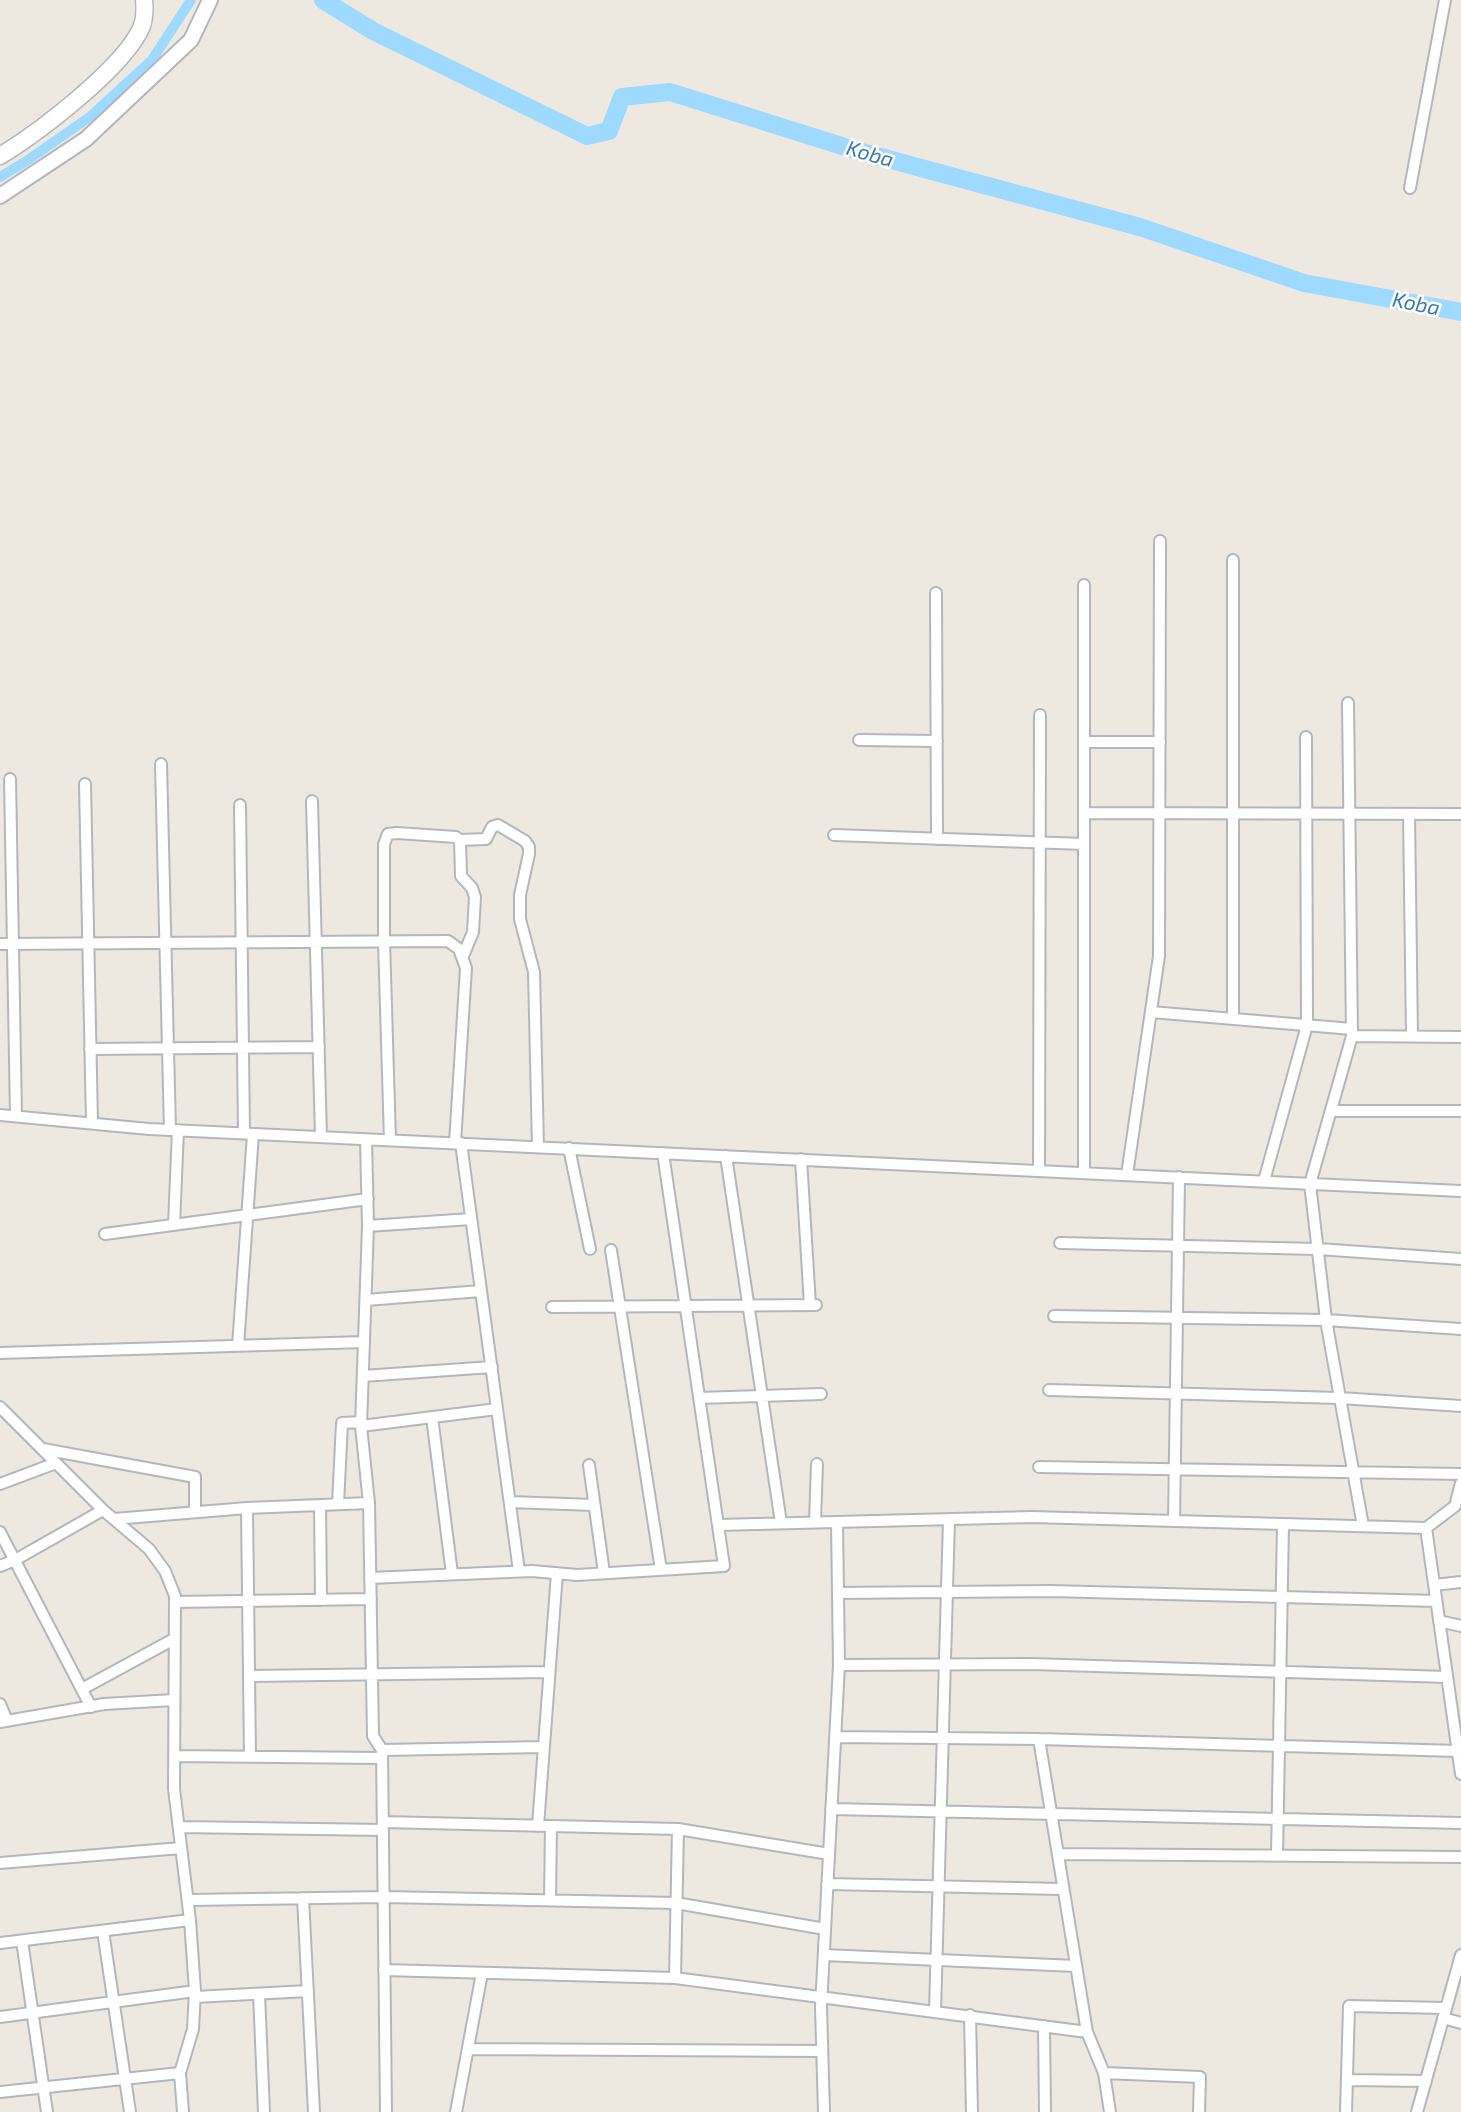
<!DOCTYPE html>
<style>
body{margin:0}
canvas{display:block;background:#ede9e0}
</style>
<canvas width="1461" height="2112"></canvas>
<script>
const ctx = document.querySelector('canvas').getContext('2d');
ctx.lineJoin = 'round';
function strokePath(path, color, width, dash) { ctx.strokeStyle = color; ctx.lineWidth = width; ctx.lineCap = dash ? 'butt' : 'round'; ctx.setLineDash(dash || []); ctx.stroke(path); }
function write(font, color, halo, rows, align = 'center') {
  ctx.font = font + ' "Exo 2",sans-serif'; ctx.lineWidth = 5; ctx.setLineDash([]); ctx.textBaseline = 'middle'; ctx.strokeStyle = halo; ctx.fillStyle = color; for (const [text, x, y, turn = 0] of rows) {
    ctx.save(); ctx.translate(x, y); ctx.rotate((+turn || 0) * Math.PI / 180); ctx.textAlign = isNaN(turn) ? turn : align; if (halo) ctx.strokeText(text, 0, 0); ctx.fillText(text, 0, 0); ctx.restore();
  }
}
const canal = new Path2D(`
 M0,177l25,-15 66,-46 61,-56 39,-60`);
const river = new Path2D(`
 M323,0l50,31 214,105 22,-5 13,-34 48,-5 188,59 282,76 164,56 157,29`);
const minor = new Path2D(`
 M1410,188l35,-188
 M1233,560v459
 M936,593l1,246
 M1348,703l4,333 -42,148 16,136 37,206
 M859,740l78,1
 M1084,742h76
 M161,764l9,366
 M10,779l6,337
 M85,784l7,339
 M312,801l9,336
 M240,805l4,328
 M1084,813l377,1
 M1409,814l3,222
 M834,835l250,9
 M460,840l26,-1 6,-12 6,-2 27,16 4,6v7l-9,41v24l14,53 4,175
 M0,944l448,-3 11,8 7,19 -11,175
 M1151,1012l201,17
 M1352,1036l109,1
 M90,1049l229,-2
 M1331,1111h130
 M0,1115l149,14 1312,62
 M366,1139l2,87 -7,200 8,77 4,233 9,14 4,362
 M390,1140l-6,-199v-97l4,-10 9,-1 59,4 4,3 1,36 11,12 3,9 -2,35 -10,24
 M461,1143l58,428
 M569,1148l21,101
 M726,1156l55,367
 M801,1159l9,146
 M1039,1171l1,-456
 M1084,1173v-588
 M1127,1175l32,-219 1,-415
 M1264,1181l43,-156 -1,-288
 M174,1225l4,-95
 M368,1226l103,-7
 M105,1234l263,-35
 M1060,1243l258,6 143,10
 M611,1250l50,320
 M366,1300l115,-9
 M552,1307l264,-2
 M1054,1316l272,4 135,9
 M238,1346l15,-212
 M0,1353l364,-11
 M363,1376l129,-9
 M1049,1390l291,8 121,8
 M699,1398l122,-4
 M0,1407l103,103 46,39 16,22 10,25 -1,193 16,131 5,71 -2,38 -13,44 3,39
 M432,1417l20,157
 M361,1426l136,-17
 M43,1449l152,28v35
 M589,1465l15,108
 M1039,1467l422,7
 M0,1484l56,-21
 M510,1502l84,3
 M338,1504l4,-81 19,-1
 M320,1505l1,95
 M247,1508l3,249
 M114,1519l133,-11 122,-5
 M1174,1521l5,-344
 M815,1522l2,-58
 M718,1525l314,-8 394,11 29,-22 6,-23
 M1426,1528l35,246
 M0,1532l91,175
 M0,1566l15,-6 88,-50
 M370,1578l162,-7 45,4 147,-9 -61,-413
 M1434,1585l27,-3
 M838,1593l212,-2 386,10
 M175,1602l196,-3
 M1439,1621l22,5
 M839,1665l192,-1 416,13
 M249,1676l300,-4
 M82,1689l92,-50
 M0,1704l7,17
 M0,1722l104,-18 70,-4
 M835,1737l204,2 419,12
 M1039,1739l48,293 17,41 6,39
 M382,1750l162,-3
 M174,1756l208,2
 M831,1809l630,14
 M383,1822l295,7 151,25
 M538,1826l19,-253
 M179,1827l204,3
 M1058,1854l403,3
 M1277,1856l6,-332
 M0,1863l181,-15
 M827,1884l236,5
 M303,1898l11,214
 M188,1900l196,-3 292,6 149,26
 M550,1900l1,-74
 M103,1931l27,181
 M22,1941l25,171
 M0,1943l190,-23
 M824,1955l252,11
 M384,1970l291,8 412,54
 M675,1978l3,-149
 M259,1994l5,118
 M195,1997l113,-6
 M935,2011l14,-492
 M970,2015l2,97
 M0,2017l195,-26
 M1443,2018l18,5
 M1044,2026l1,86
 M468,2049l354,2
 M1104,2073l96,4 -1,35
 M1347,2080l79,1
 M0,2092l180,-19
 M456,2112l26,-139
 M824,2112l-3,-105 18,-342 -2,-143
 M1346,2112l3,-106 97,2
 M1417,2112l44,-157`);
const tertiary = new Path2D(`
 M0,196l86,-57 105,-99 19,-40`);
const secondary = new Path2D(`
 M0,156c38,-23 125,-89 142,-130 3,-9 3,-16 2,-26`);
const waterNames = [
 ["Koba",870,154,16],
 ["Koba",1416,304,11]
];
strokePath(canal, '#9ed9ff', 10);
strokePath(river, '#9ed9ff', 18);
strokePath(minor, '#b3b7bc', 14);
strokePath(tertiary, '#b3b7bc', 18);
strokePath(secondary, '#b4b8be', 19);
strokePath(minor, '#fff', 10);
strokePath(tertiary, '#fff', 14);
strokePath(secondary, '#fff', 16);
write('italic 21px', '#387ab4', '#fff', waterNames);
</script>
